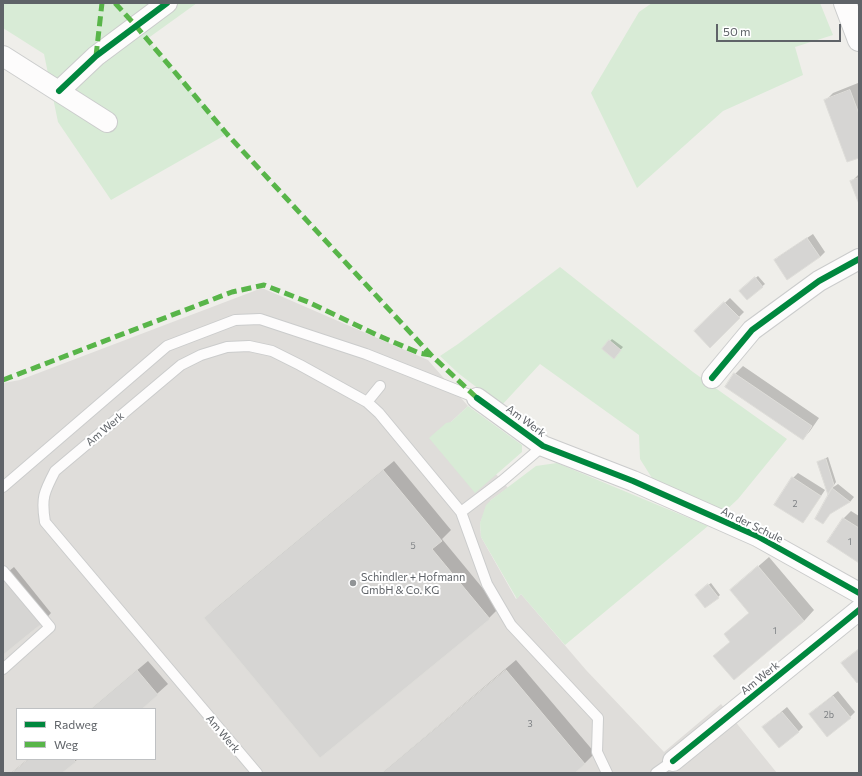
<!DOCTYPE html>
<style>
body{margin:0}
#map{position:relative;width:862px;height:776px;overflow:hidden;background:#efeeea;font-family:Commissioner,sans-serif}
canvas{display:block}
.frame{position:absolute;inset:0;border:4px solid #5f6368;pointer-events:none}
.legend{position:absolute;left:16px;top:708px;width:140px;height:52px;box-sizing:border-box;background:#fff;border:1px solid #bfc1c3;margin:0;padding:5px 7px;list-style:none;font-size:12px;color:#5f6368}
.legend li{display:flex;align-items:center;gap:8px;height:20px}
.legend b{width:20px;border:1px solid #bfc1c3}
.scale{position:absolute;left:716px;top:24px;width:125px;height:18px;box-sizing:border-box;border:2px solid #5f6368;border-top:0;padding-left:5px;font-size:12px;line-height:14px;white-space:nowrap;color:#5f6368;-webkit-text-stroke:3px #fff;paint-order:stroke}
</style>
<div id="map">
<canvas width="862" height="776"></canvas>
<div class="frame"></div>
<ul class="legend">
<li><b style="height:5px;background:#00873e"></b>Radweg</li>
<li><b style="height:5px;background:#58b549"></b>Weg</li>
</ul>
<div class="scale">50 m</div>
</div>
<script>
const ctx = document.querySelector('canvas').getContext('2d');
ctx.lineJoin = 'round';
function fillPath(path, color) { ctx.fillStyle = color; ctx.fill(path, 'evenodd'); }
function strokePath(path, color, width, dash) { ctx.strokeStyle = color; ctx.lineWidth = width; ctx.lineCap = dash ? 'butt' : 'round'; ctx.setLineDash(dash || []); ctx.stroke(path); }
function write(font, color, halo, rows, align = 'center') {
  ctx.font = font + ' Commissioner,sans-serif'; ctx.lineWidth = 4; ctx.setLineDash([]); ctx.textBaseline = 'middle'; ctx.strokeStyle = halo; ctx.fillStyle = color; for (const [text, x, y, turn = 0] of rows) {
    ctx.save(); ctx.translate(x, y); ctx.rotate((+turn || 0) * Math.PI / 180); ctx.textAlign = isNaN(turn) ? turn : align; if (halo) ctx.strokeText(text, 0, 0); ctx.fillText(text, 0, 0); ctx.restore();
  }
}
const industrial = new Path2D(`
 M262,288l166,72 40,46 -17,16 57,66 -17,12 -11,23 1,14 35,62 5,-5 65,76 78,82 57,-48 56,69h-774v-390l17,-3zM17,709h138v50h-138z`);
const green = new Path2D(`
 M3,3h194l-50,36 80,95 -116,66 -53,-78 -14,-68 -41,-26z
 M652,3h168l13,32 -38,12 8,28 -80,36 -86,77 -46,-95 48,-81z
 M560,267l133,105 94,67 -49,60 -15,14 -66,-27 -17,-27 -1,-24 -99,-71 -39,42 -43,-33 -18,-17 18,-12z
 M468,406l54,39v7l-47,41 -46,-55 17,-15 5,-1z
 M557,463l151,63 -143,119 -44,-51 -4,5 -36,-62 -1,-14 6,-18 5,-5 45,-34z`);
const shadow = new Path2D(`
 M858,83l1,3v71l-34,-56 8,-8z
 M859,174v27l-7,-20z
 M813,234l12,18 -5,5 -45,4 5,-5z
 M758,276l7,8 -18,15 -6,-8z
 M730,298l14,14 -34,34 -14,-15z
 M612,339l11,8 -7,8 -6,-14z
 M743,366l76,52 -9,13 -7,8 -77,-52 9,-13z
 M828,457l8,25 -4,6 6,-4 16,13 -4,5 -18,9 -9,12 6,-28 -11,-33z
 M394,461l57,69 -9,9 57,69 -10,10h-283l10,-10z
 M798,473l27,17 -18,27 -5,5 -9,-44z
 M851,511l8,5v46l-16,-43z
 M769,557l45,53 -10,11 -70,58 -19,-23 16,-15 -6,-7 25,-22 -19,-22z
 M14,567l37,46 -10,11 -38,29v-77z
 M711,583l9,12 -2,2 -19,-5z
 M516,660l79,93 -11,11 -11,9h-191z
 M148,661l20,23 -28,25h-49z
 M838,691l17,21 -5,5 -35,-7z
 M787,707l16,20 -5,5 -29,-10z
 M28,759h50l-17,14h-50z`);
const building = new Path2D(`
 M850,90l9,24v44l-12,4 -23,-62z
 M859,178v26l-9,-23z
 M807,238l13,19 -33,23 -13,-20z
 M755,277l8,10 -16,13 -8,-9z
 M724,302l16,16 -30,30 -16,-17z
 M609,340l12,10 -7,9 -12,-10z
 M734,373l78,53 -9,14 -78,-53z
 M826,459l8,26 -6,10 -11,-33z
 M383,470l59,71 -10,8 58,70 -170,139 -116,-140z
 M792,477l29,19 -18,27 -29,-18z
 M832,488l18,14 -20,12 -7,10 -8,-5z
 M843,518l16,10v35l-32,-21z
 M758,566l46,55 -70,59 -21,-24 17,-14 -6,-8 25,-21 -19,-23z
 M3,577l38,47 -38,31z
 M708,584l11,14 -14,10 -10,-13z
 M859,649v32l-2,2 -16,-20z
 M137,670l21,25 -16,14h-51z
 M506,670l79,94 -10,9h-193z
 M833,696l18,22 -24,19 -18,-23z
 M782,712l17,20 -20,16 -17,-21z
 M29,759h44l3,3 -14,11h-50z`);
const service = new Path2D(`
 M367,402l13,-16
 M3,487l164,-141 68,-26 25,-1 106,35 111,44
 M461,512l41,-31 41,-35
 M3,571l47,56 -47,42
 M257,773l-212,-251c-4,-24 -1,-30 10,-51l126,-106 20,-10 26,-8 22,-1 23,5 28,14 67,37 12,11 82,99 26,72 24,41 87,93 -1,34 10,21
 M656,773l17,-12`);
const minor = new Path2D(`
 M3,56l104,66
 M59,91l37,-35 71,-53
 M712,378l40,-48 67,-49 40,-22
 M477,398l66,48 90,35 124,55 102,57
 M673,761l186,-151`);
const tertiary = new Path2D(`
 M845,3l14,37`);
const quiet = new Path2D(`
 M115,3l21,23 91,108 204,221 46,43
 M96,56l6,-53
 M3,380l229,-88 32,-7 44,17 69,33 42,18 12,2`);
const cycleway = new Path2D(`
 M59,91l37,-35 71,-53
 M712,378l40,-48 67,-49 40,-22
 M477,398l66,48 90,35 124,55 102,57
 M673,761l186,-151`);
const markers = [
 [353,583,4,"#919496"]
];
const numberNames = [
 ["2",795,504],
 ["1",850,542],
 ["5",413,546],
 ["1",775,631],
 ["2b",829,715],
 ["3",530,724]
];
const streetNames = [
 ["Am Werk",526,421,36],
 ["Am Werk",105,429,-40],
 ["An der Schule",752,525,26],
 ["Am Werk",760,678,-39],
 ["Am Werk",223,734,50]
];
const poiNames = [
 ["Schindler + Hofmann",361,577],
 ["GmbH & Co. KG",361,590]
];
fillPath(industrial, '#dfddda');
fillPath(green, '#d8ebd6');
fillPath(shadow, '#0003');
fillPath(building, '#d6d5d3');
strokePath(building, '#deddd9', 1);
strokePath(service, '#cbcccc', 12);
strokePath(minor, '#cbcccc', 22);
strokePath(tertiary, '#cbcccc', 24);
strokePath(service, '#fdfcfc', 10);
strokePath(minor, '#fdfcfc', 20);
strokePath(tertiary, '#fdfcfc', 22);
strokePath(quiet, '#58b549', 5, [10, 5]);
strokePath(cycleway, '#00873e', 6);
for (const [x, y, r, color] of markers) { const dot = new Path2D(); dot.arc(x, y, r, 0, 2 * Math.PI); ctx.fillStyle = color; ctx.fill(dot); strokePath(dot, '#fff', 1.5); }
write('9px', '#7e8184', null, numberNames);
write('11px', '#5f6368', '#fff', streetNames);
write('11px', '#5f6368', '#fff', poiNames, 'left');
</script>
